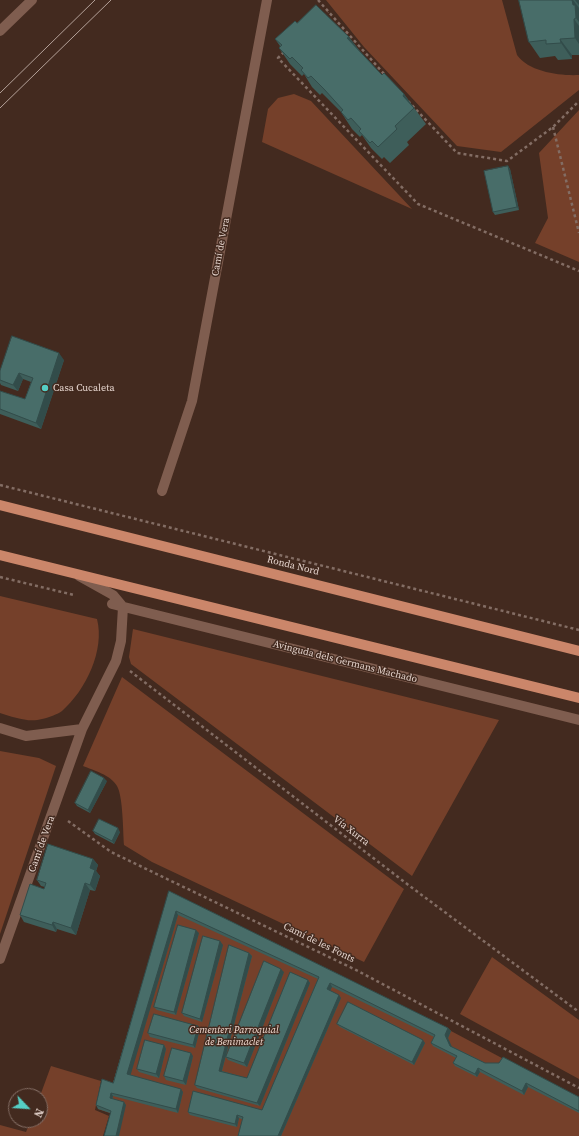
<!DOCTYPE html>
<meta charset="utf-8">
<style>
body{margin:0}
#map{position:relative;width:579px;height:1136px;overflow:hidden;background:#432a1f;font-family:"Source Serif 4",serif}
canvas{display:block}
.north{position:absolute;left:8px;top:1088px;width:40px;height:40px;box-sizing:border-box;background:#432a1f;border:1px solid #846e65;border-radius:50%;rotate:115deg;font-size:11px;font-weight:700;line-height:16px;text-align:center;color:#e5d4cd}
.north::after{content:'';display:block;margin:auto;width:14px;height:18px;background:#55cec4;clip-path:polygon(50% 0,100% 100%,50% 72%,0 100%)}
</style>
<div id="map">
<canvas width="579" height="1136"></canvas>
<div class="north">N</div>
</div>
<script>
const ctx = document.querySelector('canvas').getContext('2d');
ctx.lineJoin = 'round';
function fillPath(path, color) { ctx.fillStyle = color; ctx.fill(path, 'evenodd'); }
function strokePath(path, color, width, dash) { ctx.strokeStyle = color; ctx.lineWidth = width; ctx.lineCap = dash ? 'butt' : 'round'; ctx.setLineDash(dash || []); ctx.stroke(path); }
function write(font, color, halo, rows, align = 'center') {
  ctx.font = font + ' "Source Serif 4",serif'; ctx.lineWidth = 3; ctx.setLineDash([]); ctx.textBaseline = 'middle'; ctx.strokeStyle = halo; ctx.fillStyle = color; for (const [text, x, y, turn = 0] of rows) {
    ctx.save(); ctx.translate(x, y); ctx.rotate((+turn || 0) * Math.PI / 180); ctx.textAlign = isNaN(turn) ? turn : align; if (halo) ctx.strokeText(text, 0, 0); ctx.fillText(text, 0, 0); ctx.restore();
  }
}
const green = new Path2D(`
 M326,0h176l15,55c12,17 43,21 62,20v15l-78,62 -44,-6 -93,-99z
 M294,94l17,7 101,108 -150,-67 6,-33 10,-11z
 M579,110v152l-44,-19 13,-25 -9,-65z
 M0,596l97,23c8,31 -11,71 -35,92 -4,3 -14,7 -20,8 -13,4 -29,-2 -42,-6z
 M133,629l366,91 -87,156 -281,-212 -2,-7z
 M122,677l282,212 -40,73 -212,-100 -28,-17c-1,-14 -1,-49 -7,-59 -6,-11 -24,-16 -34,-20z
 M0,751l39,7 17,8 -56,168z
 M171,894l280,137 128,68v37h-472l6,-22 -15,-5 6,-27 11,4z
 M492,957l87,63v59l-119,-65z
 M51,1066l50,15 -6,29 14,6 -6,20h-103v-11l26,7 5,-12h9v-24z`);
const path = new Path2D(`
 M318,0l67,75
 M323,16l5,-5
 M284,52l-6,6 140,146 161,67
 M408,101l49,52 50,8 46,-34 26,-26
 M553,127l26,106
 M0,485l579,145
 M0,577l74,18
 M130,671l281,216 168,125
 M68,821l43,31 245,118 223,118`);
const minor = new Path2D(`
 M0,31l32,-31
 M162,491l30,-90 75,-401
 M112,604l467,116
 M0,728l26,8 56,-7
 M0,959l82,-230 34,-68 5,-20 2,-34 -10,-12 -34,-19`);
const major = new Path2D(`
 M0,505l579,146
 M0,555l579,143`);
const tram = new Path2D(`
 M0,93l95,-93
 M0,108l111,-108`);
const wall = new Path2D(`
 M519,0h60v55h-7v4l-14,1 -3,-4 -15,2 -11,-16z
 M297,23l52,14 10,13 23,25 22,19 22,30 -19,18 2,3 -19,18 -6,-6 -2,2 -11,-11 -9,-13 -2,2 -8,-8 -11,-17 -19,-19 -2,2 -8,-8 -8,-13 -2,2 -12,-12 -11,-16 1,-2 -5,-7z
 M508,166l2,3 9,41 -24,5 -2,-3z
 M64,360l-23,69 -41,-15v-23l25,8 6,-17 -8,-3 -5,12 -17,-6 -1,-2v-12z
 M107,781l-17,32 -13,-7 -2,-3z
 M93,831l27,1 -6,12 -19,-10z
 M93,859l5,6 -2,6 4,5 -5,15 -5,-1 -14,45 -19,-6 -1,3 -32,-10 -4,-7 24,-26 1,-2 -4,-1 -4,-6z
 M169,891l279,137 3,3 -3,7 3,8 34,17 94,34v16l-51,-26 -4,8 -44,-23 -3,5 -22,-11 -2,-3 3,-5 -23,-12 -2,-3 3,-6 -102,-50 -2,4 11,7 -60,138 -42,-18 -2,9 -47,-12 -2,-3 74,-2 56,-131 -140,-64 -48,160 53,17 -5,21 -65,-17v3l13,6 -16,8 -12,-4 -2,-4 17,-22z
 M199,933l-23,82 -19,-5 -3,-3z
 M223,945l-21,77 -18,-6 -2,-3z
 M249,953l3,3 -30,115 25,7 61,-98 2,3 -50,123 -63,-18 -2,-3z
 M284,972l-37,95 -19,-7 -2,-3z
 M337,1024l88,19 -11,22 -74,-38z
 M198,1026l2,3 -5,19 -45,-11 -2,-4z
 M164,1045l2,4 -7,29 -20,-6 -2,-3z
 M193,1056l-7,29 -20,-5 -2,-4z`);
const shadedWall = new Path2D(`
 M572,0h1l6,8v14l-3,-4z
 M575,0h4v5z
 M574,19l5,7v18l-4,-6z
 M349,37l12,16 -14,-15z
 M560,39l12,16v4l-11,-16z
 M404,94l10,14 -11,-12z
 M508,166l2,3 9,41 -2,-3z
 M59,353l5,7 -23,69 -5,-6z
 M19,373l4,6 -5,12 -5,-6z
 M104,778l3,3 -17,32 -2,-3z
 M118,828l2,4 -6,12 -2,-3z
 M93,859l5,6 -2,6 4,5 -5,15 -5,-6v-17z
 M85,883l5,7 -14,45 -5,-7z
 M176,911l2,4 -48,162 -3,-3z
 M53,922l4,7 -1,3 -4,-7z
 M196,930l3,3 -23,82 -2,-3z
 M220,941l3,4 -21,77 -2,-3z
 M249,953l3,3 -31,118 -2,-3z
 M281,969l3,3 -37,95 -3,-4z
 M308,980l2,3 -50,123 -3,-3z
 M330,983l2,4 -3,6 -2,-4z
 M339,995l2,3 -60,138h-3z
 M198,1026l2,3 -5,19 -2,-3z
 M448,1028l3,3 -3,7 5,11 -3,-3 -5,-11z
 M423,1040l2,3 -11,22 -2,-3z
 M164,1045l2,4 -7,29 -3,-4z
 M191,1053l2,3 -7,29 -3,-4z
 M478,1068l2,4 -3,5 -2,-3z
 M526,1083l2,4 -4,8 -2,-4z
 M181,1089l2,3 -5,21 -2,-4z
 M111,1093l2,3 -1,5 -2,-3z
 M124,1102l2,3 -7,31h-3z
 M237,1115l2,3 -2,9 -2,-3z`);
const building = new Path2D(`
 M519,0h53l1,5h2l1,13 -2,1 1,19 -15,1 1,4 -15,1v-4l-17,2z
 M316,5l33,32 -2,1 35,37 2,-2 20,21 -1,2 11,12 -19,18 2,3 -19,18 -6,-6 -2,2 -11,-12 2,-2 -10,-11 -3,2 -7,-8 2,-2 -19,-21 -13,-13 -3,2 -7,-8 2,-2 -11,-11 -2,2 -11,-11 3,-3 -7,-6 20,-18 2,2z
 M508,166l9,41 -24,5 -9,-41z
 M12,336l47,17 -23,70 -36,-14v-18l25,8 8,-21 -14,-5 -6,12 -13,-5v-9z
 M91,771l13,7 -16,32 -13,-7z
 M99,819l19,9 -6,13 -19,-10z
 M48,844l45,15 -3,9 5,2 -5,15 -5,-2 -14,45 -18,-6 -1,3 -32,-10 10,-31 14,5 2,-6 -9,-3z
 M169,891l279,137 -3,7 5,11 35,17h14l4,-6 76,40v14l-53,-28 -4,8 -44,-23 -3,6 -22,-11 4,-7 -26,-13 4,-8 -105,-52 -3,6 12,6 -61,141h-40l5,-19 -6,-2 -2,9 -47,-12 5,-21 69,19 57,-133 -143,-66 -49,163 54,15 -5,20 -65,-16 -1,5 14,4 -8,34h-12l7,-25 -15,-6 6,-26 11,4z
 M178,925l18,5 -22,82 -20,-5z
 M203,936l17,5 -20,78 -18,-6z
 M229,945l20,8 -30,118 28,7 43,-106 18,8 -51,123 -62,-18z
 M264,961l17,8 -37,94 -18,-6z
 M348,1002l75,38 -11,22 -75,-38z
 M154,1014l44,12 -5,19 -45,-12z
 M145,1040l19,5 -8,29 -19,-5z
 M172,1048l19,5 -8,28 -19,-5z`);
const markers = [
 [45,388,4,"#55cec4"]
];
const streetNames = [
 ["Camí de Vera",221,247,-79],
 ["Ronda Nord",293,566,14],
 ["Avinguda dels Germans Machado",345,662,14],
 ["Vía Xurra",351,831,37],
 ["Camí de Vera",42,844,-70],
 ["Camí de les Fonts",319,943,26]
];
const poiNames = [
 ["Casa Cucaleta",53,388]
];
const parkNames = [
 ["Cementeri Parroquial",234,1030],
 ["de Benimaclet",234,1042]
];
fillPath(green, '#75402a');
strokePath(path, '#836d64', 2.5, [3, 3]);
strokePath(minor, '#7f5d4f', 10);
strokePath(major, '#cb866a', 10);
strokePath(tram, '#b4a199', 1);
fillPath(wall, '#3e5e5a');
fillPath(shadedWall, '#324c4a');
fillPath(building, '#486d69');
strokePath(building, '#324c4a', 1);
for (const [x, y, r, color] of markers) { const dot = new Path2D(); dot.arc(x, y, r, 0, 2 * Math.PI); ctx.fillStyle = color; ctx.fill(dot); strokePath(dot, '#432a1f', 1.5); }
write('10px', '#e5d4cd', '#432a1f', streetNames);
write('10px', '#e5d4cd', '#432a1f', poiNames, 'left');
write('italic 10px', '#f3ddd3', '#432a1f', parkNames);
</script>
